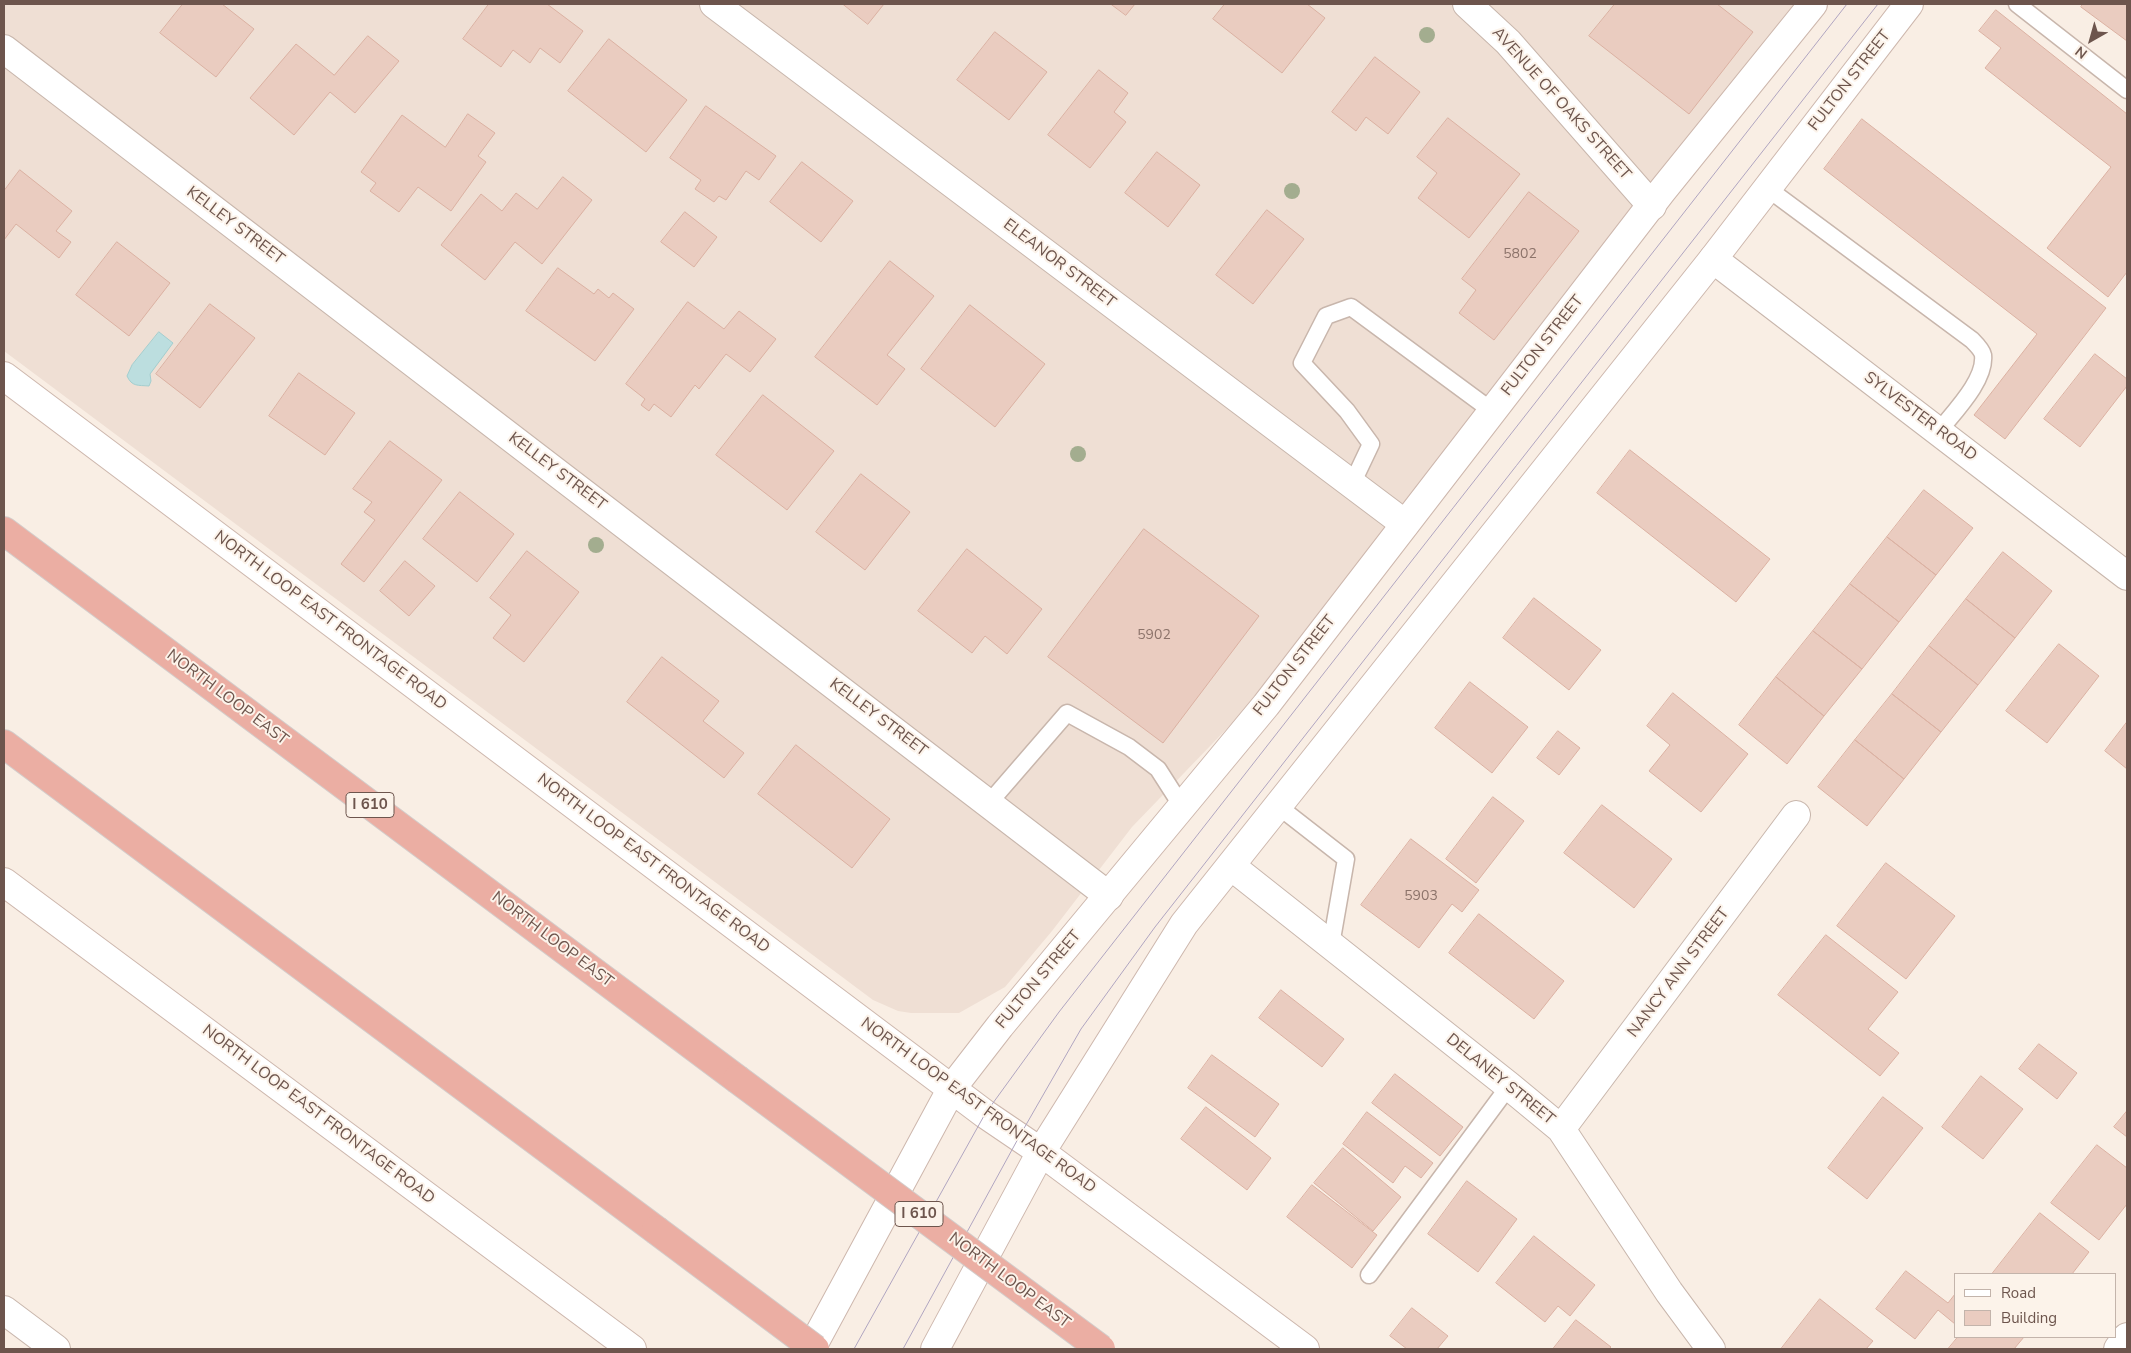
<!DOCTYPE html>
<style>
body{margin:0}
#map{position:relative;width:2131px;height:1353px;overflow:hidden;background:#f9eee4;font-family:"Nunito Sans",sans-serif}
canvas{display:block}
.frame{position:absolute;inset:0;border:5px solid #6d554d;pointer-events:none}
.legend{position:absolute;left:1954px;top:1273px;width:162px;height:65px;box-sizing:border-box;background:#fcf3ea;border:1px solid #c3b4ab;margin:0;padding:6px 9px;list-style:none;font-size:15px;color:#6d554d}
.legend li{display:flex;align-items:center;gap:10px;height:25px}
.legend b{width:25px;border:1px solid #c3b4ab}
.north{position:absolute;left:2066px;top:15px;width:50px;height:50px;-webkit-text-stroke:4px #fcf3ea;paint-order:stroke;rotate:218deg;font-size:14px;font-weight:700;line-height:20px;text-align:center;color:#6d554d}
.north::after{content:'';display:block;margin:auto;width:18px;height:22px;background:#6d554d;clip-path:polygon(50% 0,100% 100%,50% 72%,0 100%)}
</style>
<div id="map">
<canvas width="2131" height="1353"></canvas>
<div class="frame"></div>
<ul class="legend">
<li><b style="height:6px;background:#fff"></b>Road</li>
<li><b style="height:14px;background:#eaccc0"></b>Building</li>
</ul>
<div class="north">N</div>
</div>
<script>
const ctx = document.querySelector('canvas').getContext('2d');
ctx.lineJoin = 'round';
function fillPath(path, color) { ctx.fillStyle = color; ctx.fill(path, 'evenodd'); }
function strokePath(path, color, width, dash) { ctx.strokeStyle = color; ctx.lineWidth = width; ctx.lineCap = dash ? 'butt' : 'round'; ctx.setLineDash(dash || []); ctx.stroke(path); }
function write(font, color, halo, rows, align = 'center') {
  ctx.font = font + ' "Nunito Sans",sans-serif'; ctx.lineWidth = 4; ctx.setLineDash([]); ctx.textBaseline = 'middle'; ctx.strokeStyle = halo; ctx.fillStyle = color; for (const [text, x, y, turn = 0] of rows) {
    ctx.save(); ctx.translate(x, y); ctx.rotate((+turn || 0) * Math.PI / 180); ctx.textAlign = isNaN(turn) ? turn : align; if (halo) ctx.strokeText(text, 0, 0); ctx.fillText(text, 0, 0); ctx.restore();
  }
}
const residential = new Path2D(`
 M4,4h1801l-513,657 -160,166 -80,104 -47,56 -46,26h-48l-13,-2 -25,-11 -869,-649z`);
const water = new Path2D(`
 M159,332l14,11 -23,31 1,7 -2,5c-11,-1 -17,1 -22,-10l5,-11z`);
const building = new Path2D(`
 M183,4h39l32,25 -38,48 -56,-44z
 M489,4h58l36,27 -23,32 -20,-15 -10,15 -17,-13 -12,17 -38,-28z
 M843,4h41l-16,20z
 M1111,4h24l-9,11z
 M1225,4h82l18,14 -43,55 -69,-54z
 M1615,4h102l36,28 -64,82 -100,-78z
 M2083,4h44v37l-46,-34z
 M1996,10l131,104v158l-19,25 -61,-49 64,-81 -126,-99 16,-20 -22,-17z
 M995,32l52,40 -38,48 -52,-40z
 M368,36l31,25 -44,52 -25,-21 -36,43 -44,-37 46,-54 38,31z
 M609,39l78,61 -41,52 -78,-61z
 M1375,57l45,35 -32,42 -22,-17 -10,14 -24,-19z
 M1099,70l29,23 -14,19 12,10 -36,46 -42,-33z
 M706,106l70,50 -17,24 -13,-9 -20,29 -7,-4 -5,6 -19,-13 6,-9 -31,-22z
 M468,114l27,19 -17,23 8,6 -35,49 -33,-24 -19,25 -29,-21 6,-8 -15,-11 41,-57 43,32z
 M1448,118l72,56 -51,64 -51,-40 19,-25 -20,-16z
 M1862,119l244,189 -101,131 -31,-24 63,-81 -213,-165z
 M1157,152l43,33 -32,42 -43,-34z
 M802,162l51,39 -32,41 -51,-40z
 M20,170l52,41 -16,20 15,11 -12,16 -43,-34 -12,16v-49z
 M563,177l29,23 -50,64 -27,-22 -30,38 -44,-35 40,-51 21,17 14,-18 21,16z
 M1529,192l50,39 -85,109 -35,-27 17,-23 -14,-11z
 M1267,210l37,29 -51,65 -37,-29z
 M685,212l32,25 -23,30 -33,-25z
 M117,242l53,41 -41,53 -53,-41z
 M890,261l44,35 -47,59 18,14 -28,36 -62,-48z
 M558,268l36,26 4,-5 11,9 4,-5 21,16 -39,52 -69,-50z
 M688,302l36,27 15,-18 37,28 -26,33 -24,-18 -27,35 -4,-4 -24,32 -17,-13 -5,7 -8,-6 4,-6 -19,-15z
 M210,304l45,34 -55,70 -44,-34z
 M970,305l75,59 -50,63 -74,-58z
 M2095,354l32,25v7l-47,61 -36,-28z
 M299,373l56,40 -30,42 -56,-39z
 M763,395l71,56 -47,59 -71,-55z
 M390,441l52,39 -78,102 -23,-18 34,-44 -11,-8 8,-10 -19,-13z
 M1630,450l140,109 -34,43 -139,-109z
 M861,474l49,38 -45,58 -49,-38z
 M1924,490l49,38 -37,47 -49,-38z
 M460,492l54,42 -37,48 -54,-43z
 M1144,529l115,87 -96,127 -115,-86z
 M1887,537l49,38 -37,47 -49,-38z
 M967,549l75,60 -35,45 -22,-18 -13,17 -54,-42z
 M527,551l52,41 -55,70 -31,-24 18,-23 -21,-17z
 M2003,552l49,39 -37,47 -49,-39z
 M405,561l30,25 -26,30 -29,-25z
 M1850,584l49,38 -37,47 -49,-38z
 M1534,598l67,52 -32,40 -66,-52z
 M1966,599l49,39 -37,47 -49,-39z
 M1813,631l49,38 -38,47 -48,-39z
 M2059,644l40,32 -52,67 -41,-32z
 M1929,646l49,39 -37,47 -49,-38z
 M662,657l57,44 -16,20 41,32 -20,25 -97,-76z
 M1776,677l48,39 -37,48 -48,-39z
 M1470,682l58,45 -36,46 -57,-45z
 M1673,693l75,61 -47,58 -52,-41 21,-26 -23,-19z
 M1892,694l49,38 -37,47 -49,-39z
 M2127,722v47l-22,-18z
 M1558,731l22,17 -21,27 -22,-17z
 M1855,740l49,39 -37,47 -49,-39z
 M796,745l94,74 -38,49 -94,-74z
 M1493,797l31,24 -48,62 -30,-24z
 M1602,805l70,54 -38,49 -70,-55z
 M1411,839l68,51 -17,22 -10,-8 -33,44 -58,-43z
 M1886,863l69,53 -49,63 -69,-53z
 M1479,914l85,67 -30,38 -85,-66z
 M1826,935l72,57 -30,37 31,24 -19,23 -102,-81z
 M1281,990l63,49 -22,28 -63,-49z
 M2039,1044l38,29 -20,26 -38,-30z
 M1212,1055l67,49 -24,33 -67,-49z
 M1395,1074l68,53 -23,29 -68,-53z
 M1981,1076l42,33 -40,50 -41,-32z
 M1883,1097l40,31 -56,71 -39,-31z
 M1206,1107l65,51 -24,32 -66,-51z
 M2127,1111v26l-13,-10z
 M1367,1112l66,51 -12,15 -16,-12 -12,17 -50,-39z
 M2097,1145l30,23v36l-28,36 -48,-37z
 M1343,1148l58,49 -28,34 -59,-48z
 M1467,1181l50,38 -39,53 -50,-38z
 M1312,1185l65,50 -25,33 -65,-51z
 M2040,1213l49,39 -17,22h-80z
 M1534,1236l61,49 -25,31 -12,-10 -13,16 -49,-39z
 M1906,1271l42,32 7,-9v30l-17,-14 -23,29 -39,-30z
 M1820,1299l53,42 -7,8h-85z
 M1412,1308l36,28 -11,13h-30l-17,-13z
 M1576,1320l35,27 -2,2h-56z
 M1958,1337h66l-10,12h-63l-2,-1z`);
const lane = new Path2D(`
 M2017,4l110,86
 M1767,188l205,152c4,4 10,10 11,15 3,25 -29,57 -44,76
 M1352,484l19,-40 -24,-33 -45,-48 24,-47 25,-9 141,104
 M989,803l78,-90 62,34 29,22 25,39
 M1278,806l68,53 -15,86
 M1369,1275l140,-189`);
const street = new Path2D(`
 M714,4l691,520
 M1467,4l41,38 144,164
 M4,49l1105,847
 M1713,259l414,317
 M1231,866l278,220 52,43 108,163 42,57
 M1561,1129l235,-314
 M4,1310l52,39
 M2118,1349l9,-12`);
const secondary = new Path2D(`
 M4,376l981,738 56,38 264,197
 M4,882l628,467
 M811,1349l141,-261 48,-62 266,-321 396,-514 151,-187
 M935,1349l106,-197 143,-228 529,-665 196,-255`);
const highway = new Path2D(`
 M4,531l733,548
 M4,744l652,486`);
const tram = new Path2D(`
 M854,1349l131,-235 74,-102 788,-1008
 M903,1349l116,-212 62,-108 74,-102 723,-923`);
const highwayBridge = new Path2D(`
 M737,1079l364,270
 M656,1230l159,119`);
const trees = [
 [1427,35],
 [1292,191],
 [1078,454],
 [596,545]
];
const numberNames = [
 ["5802",1520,255],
 ["5902",1154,636],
 ["5903",1421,897]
];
const shields = [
 [370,805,48],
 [919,1214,48]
];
const shieldNames = [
 ["I 610",370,805],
 ["I 610",919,1214]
];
const streetNames = [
 ["FULTON STREET",1850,81,-52],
 ["AVENUE OF OAKS STREET",1561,104,48],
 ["KELLEY STREET",235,226,37],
 ["ELEANOR STREET",1059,264,37],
 ["FULTON STREET",1543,346,-52],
 ["SYLVESTER ROAD",1920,417,37],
 ["KELLEY STREET",557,472,37],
 ["NORTH LOOP EAST FRONTAGE ROAD",330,621,37],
 ["FULTON STREET",1295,666,-52],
 ["NORTH LOOP EAST",227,698,37],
 ["KELLEY STREET",878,718,37],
 ["NORTH LOOP EAST FRONTAGE ROAD",653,864,37],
 ["NORTH LOOP EAST",552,940,37],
 ["NANCY ANN STREET",1679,973,-53],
 ["FULTON STREET",1039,980,-50],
 ["DELANEY STREET",1500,1080,39],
 ["NORTH LOOP EAST FRONTAGE ROAD",978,1106,36],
 ["NORTH LOOP EAST FRONTAGE ROAD",318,1115,37],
 ["NORTH LOOP EAST",1009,1281,37]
];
fillPath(residential, '#efdfd4');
fillPath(water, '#bcdedf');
strokePath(water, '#a3cecf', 1);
fillPath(building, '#eaccc0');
strokePath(building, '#dbb1a2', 1);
strokePath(lane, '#c8b6ac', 19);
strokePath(street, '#c8b6ac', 30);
strokePath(secondary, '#cdb7ad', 30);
strokePath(highway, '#d3ccca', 30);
strokePath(lane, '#fff', 16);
strokePath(street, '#fff', 28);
strokePath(secondary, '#fff', 28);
strokePath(highway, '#ebaea3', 28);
strokePath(tram, '#b0a5c0', 1);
strokePath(highwayBridge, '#d3ccca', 30, []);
strokePath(highwayBridge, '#ebaea3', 28);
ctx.fillStyle = '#a3ad8f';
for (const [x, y] of trees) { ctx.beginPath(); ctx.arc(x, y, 8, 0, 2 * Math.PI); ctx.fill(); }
write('14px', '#8c736a', null, numberNames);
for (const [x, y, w] of shields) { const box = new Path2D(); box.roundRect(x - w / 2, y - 12.5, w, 25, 4); ctx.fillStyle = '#fcf3ea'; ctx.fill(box); strokePath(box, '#6d554d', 1); }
write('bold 15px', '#6d554d', null, shieldNames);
write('16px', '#6d554d', '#fcf3ea', streetNames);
</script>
